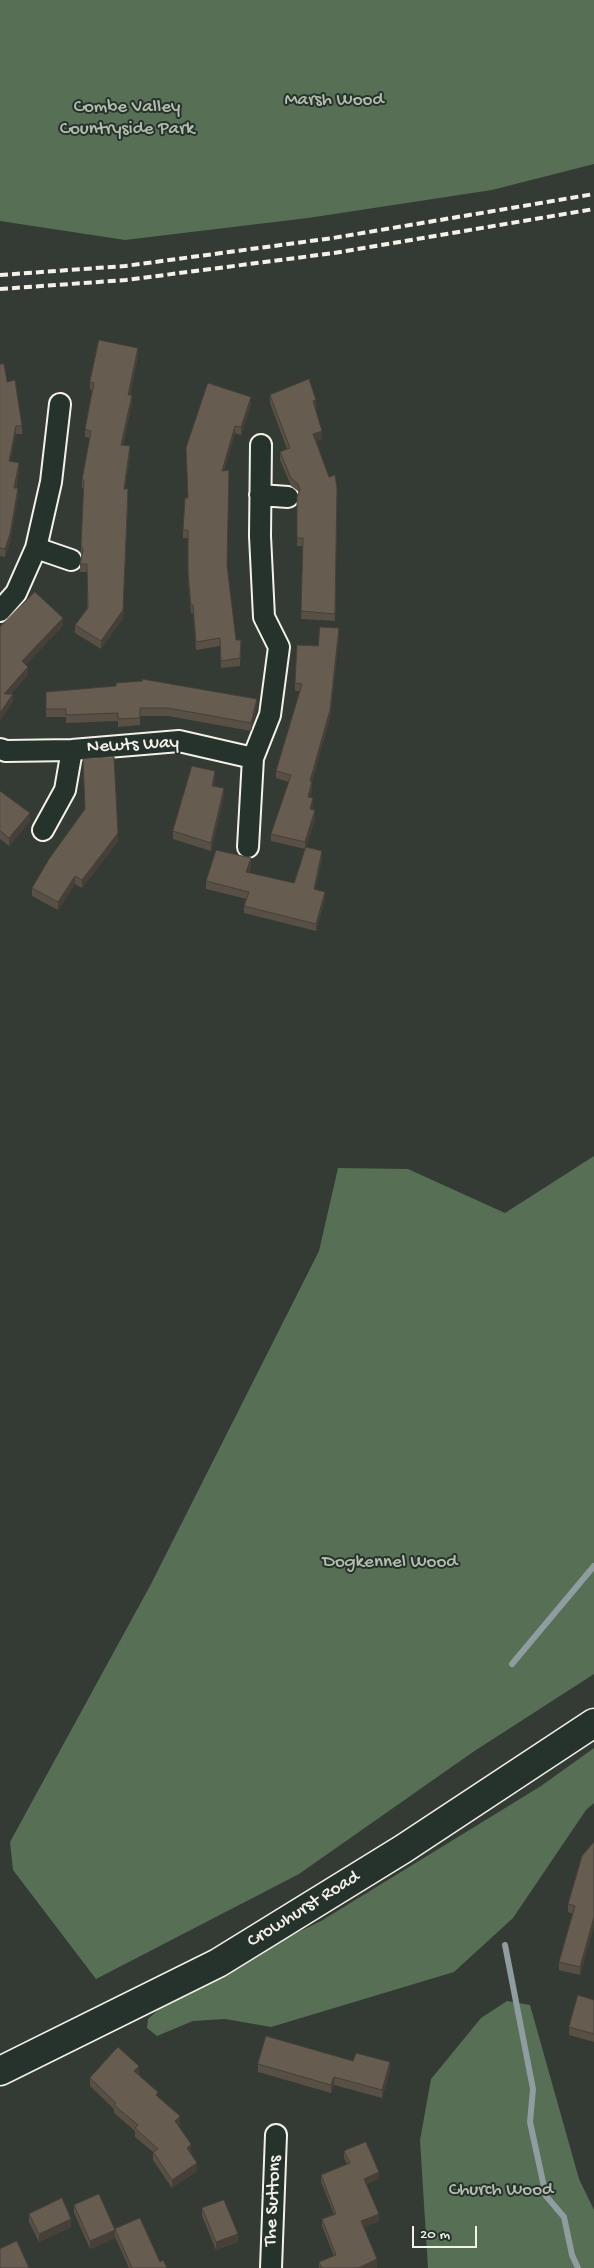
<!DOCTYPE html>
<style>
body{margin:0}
#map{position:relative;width:594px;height:2268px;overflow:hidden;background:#333b34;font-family:"Gochi Hand",sans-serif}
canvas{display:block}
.scale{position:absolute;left:412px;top:2226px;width:65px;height:22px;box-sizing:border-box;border:2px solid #f4f1e8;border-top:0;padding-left:6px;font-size:15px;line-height:18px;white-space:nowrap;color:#f4f1e8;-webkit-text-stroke:4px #26332d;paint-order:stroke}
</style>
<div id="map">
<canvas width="594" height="2268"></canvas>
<div class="scale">20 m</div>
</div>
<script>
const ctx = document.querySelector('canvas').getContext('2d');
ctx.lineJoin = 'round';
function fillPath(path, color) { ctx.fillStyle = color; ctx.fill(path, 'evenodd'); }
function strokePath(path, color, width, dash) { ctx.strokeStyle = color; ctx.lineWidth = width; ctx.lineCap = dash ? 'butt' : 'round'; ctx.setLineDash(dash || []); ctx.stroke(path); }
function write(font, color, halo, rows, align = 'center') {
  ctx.font = font + ' "Gochi Hand",sans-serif'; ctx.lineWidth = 4; ctx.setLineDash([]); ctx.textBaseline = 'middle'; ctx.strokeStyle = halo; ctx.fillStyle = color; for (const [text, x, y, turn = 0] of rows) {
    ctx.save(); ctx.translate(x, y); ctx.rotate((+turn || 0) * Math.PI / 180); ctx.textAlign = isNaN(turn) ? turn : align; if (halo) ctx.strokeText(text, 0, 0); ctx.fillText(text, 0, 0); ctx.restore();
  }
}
const green = new Path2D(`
 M0,0h594v164l-102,26 -184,28 -183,22 -125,-19z
 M594,1156v518l-121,78 -174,122 -203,105 -83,-109 -3,-28 141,-258 168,-333 19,-83 70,1 97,44z
 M594,1748v55l-8,7 -73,108 -59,54 -183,55 -46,-8 -32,2 -36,15 -10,-8 1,-9 32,-29 141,-69 220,-135z
 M507,2001l23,4 49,174 15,31v58h-166l-8,-128 11,-61 50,-61z`);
const stream = new Path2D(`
 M512,1664l82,-98
 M505,1945l28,144 -3,33 16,74 18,21 8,38 6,13`);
const street = new Path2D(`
 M260,495l28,2
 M36,548l35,12
 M0,611l16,-18 20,-45 15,-66 9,-78
 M0,749l6,2 66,-1 107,-9 74,17
 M43,830l22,-40 7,-40
 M248,847l5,-89 17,-43 9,-68 -15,-30 -4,-81 1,-91
 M271,2268l5,-133`);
const secondary = new Path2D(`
 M0,2071l218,-108 185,-114 191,-126`);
const rail = new Path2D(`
 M0,275l125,-9 208,-28 261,-44
 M0,289l126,-9 208,-27 260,-44`);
const wall = new Path2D(`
 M138,356l-8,39 2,8 -9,42 7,9 -5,35 3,8 -5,121 -22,31 -26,-16v-8l12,-17v-36h-7v-8l2,-8 -1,-3v-8l3,-57h-2v-8l8,-42 -5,-1v-8l7,-39h-2v-8z
 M0,364l22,62v8h-6l-6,27 9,10 -3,17 2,8 -8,46 -5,15 -5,-1z
 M208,383l43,21 -10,31 -6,-2 -11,38 3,95 9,74h5l-1,26 -19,2 -1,-22 -24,4 -3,-37h-2l-3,-32v-43h-5v-8l5,-32z
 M270,395l46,12 -1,1 7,31 -6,2 13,36 8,11 -2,133 -34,-2 2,-73h-6v-49l2,-4 -1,-2 -7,-5 -11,-26v-8l7,-3 -17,-46z
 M339,636l-9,82 -18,63v8l-2,8 3,8 -1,4 3,9 -9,29 16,12 -7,30 10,10 -9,32 -72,-18v-7l3,-7 -41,-10v-8l45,-15 -2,7 45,10 11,-34 -34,-8v-7l18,-52 -13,-4v-7l24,-80h-5v-8l23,-37z
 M142,681l115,25 -6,25 -83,-15h-28v9l-22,2v-6l-52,2v-6h-20v-25l70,-6z
 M83,759l35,82 -36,47 -7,-4 -17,26 -26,-14v-8l53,-78z
 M215,779l-1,7 10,10 -13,55 -38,-12v-8z
 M0,791l30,30 -21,25 -9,-7z
 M594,1842v83l-14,50 -21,-5v-8l14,-48 -5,-2v-8z
 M594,2000v42l-25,-7v-8z
 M353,2061l37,9 -8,28 -48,-13 -3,8 -73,-21v-8z
 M139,2074v1l19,22 22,27 -2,2 13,27h-1l7,18 -25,17 -19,-28v-8l-18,-15v-6l-21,-18v-4l-24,-23v-8z
 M344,2151l35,28 -13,5 13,37 -16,6 14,39 -4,2h-54v-6l15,-6 -12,-30v-7l12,-5 -13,-32v-7l26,-11 -3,-6z
 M74,2205l41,25 52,38h-38l-14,-31v1l-25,11 -16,-36z
 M202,2208l36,34 -22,8 -14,-34z
 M29,2214l42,13 -32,15 -10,-20z`);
const shadedWall = new Path2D(`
 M138,348v8l-10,47v-8z
 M132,395v8l-11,50v-8z
 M251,397v7l-10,31v-8z
 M316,400v7l-3,2v-8z
 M16,426v8l-7,35v-8z
 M235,426v7l-13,46v-8z
 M322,431v8l-9,3v-8z
 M130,446v8l-6,43v-8z
 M19,463v8l-5,25v-8z
 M18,488v8l-8,46 -5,15v-8z
 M128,497l-5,121 -22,31v-8z
 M63,618v8l-41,43v-8z
 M339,628v8l-9,82 -20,70v-7z
 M28,667v8l-24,27v-8z
 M13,694v8l-13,19v-8z
 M257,699v7l-6,25v-8z
 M215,771v8l-3,15v-8z
 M312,781v8l-4,15v-7z
 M224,788v8l-13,55v-8z
 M313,798v7l-3,11v-7z
 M315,810v8l-10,32v-8z
 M30,813v8l-21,25v-8z
 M118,833v8l-36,47v-8z
 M322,851v8l-8,38v-8z
 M251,858v8l-5,14v-8z
 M75,876v8l-17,26v-8z
 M325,892v7l-9,32v-7z
 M594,1917v8l-14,50v-8z
 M390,2062v8l-8,28v-8z
 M139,2066v8l-5,5v-8z
 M334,2077v8l-3,8v-8z
 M180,2116v8l-5,5v-8z
 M191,2144v9l-4,3v-8z
 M197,2163v8l-25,17v-8z
 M379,2172v7l-15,6v-6z
 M379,2214v7l-18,7v-7z
 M71,2219v8l-32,15v-8z
 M115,2230v8l-25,11v-8z
 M238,2234v8l-22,8v-8z
 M377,2259v7l-4,2h-16z`);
const building = new Path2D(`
 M99,340l39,8 -10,47h4l-11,50 9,1 -6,43h4l-5,121 -22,31 -26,-16 13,-17 -1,-44h-7l3,-14 -2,-5 3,-65h-2l9,-49 -6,-2 9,-46 -4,-1z
 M0,364h4l3,18 8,-2 7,46h-6l-7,35 10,2 -5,25h4l-8,46 -5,15 -5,-1z
 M309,379l7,21 -3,1 9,30 -9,3 16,43 6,-2 2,13 -2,126 -34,-3 2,-73h-6v-41l3,-7 -2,-6 -7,-6 -11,-26 10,-4 -20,-53z
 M208,383l43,14 -10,30 -6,-1 -13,45 7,-1 -2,95 9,75h5l-1,18 -19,3 -1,-23 -24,4 -3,-37h-2l-3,-32v-43h-5l2,-32h3l-2,-50z
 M35,592l28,26 -41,43 6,6 -24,27h9l-13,19v-86z
 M320,627l19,1 -9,82 -20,71h2l-4,16 5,1 -3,11 5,1 -10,32 -34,-8 20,-59 -15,-4 26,-87 -7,-1 2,-38 21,1z
 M142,679l115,20 -6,24 -83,-15h-28v10l-22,1v-6l-52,2v-6h-20v-17l70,-6v-3l26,-2z
 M114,757l4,76 -36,47 -7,-4 -17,26 -26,-14 17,-29 36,-50 -2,-50z
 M192,766l23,5 -3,15 12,2 -13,55 -38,-12z
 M0,791l30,22 -21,25 -9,-7z
 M306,847l16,4 -8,38 11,3 -9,32 -72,-18 5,-14 -43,-11 10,-31 35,8 -5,14 48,11z
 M594,1842v75l-14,50 -21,-5 16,-56 -7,-2 14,-48z
 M578,1995l16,5v34l-25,-7z
 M266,2036l87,25 3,-8 34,9 -8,28 -48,-13 -3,8 -73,-21z
 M118,2047l21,19 -5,5 24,21 -2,3 24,21 -5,5 16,23 -4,4 10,15 -25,17 -19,-28 5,-3 -23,-21 3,-3 -24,-20 2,-2 -26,-25z
 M366,2142l13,30 -15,7 15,35 -18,7 16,38 -19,9h-36l-3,-6 17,-7 -14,-36 14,-5 -15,-39 29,-12 -6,-12z
 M99,2194l16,36 -25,11 -16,-36z
 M62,2198l9,21 -32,15 -10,-20z
 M224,2200l14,34 -22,8 -14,-34z
 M140,2218l20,44 3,-2 4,8h-35l-17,-39z
 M17,2241l12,27h-29v-19z`);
const parkNames = [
 ["Marsh Wood",334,101],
 ["Combe Valley",127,108],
 ["Countryside Park",127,130],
 ["Dogkennel Wood",390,1563],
 ["Church Wood",501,2191]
];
const streetNames = [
 ["Newts Way",133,746,-3],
 ["Crowhurst Road",304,1910,-32],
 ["The Suttons",274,2201,-87]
];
fillPath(green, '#566f55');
strokePath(stream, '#8f9da0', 6);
strokePath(street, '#f4f1e8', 24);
strokePath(secondary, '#f4f1e8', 31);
strokePath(street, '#26332d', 20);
strokePath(secondary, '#26332d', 28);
strokePath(rail, '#f4f1e8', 4, [8, 4]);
fillPath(wall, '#584f45');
fillPath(shadedWall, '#474038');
fillPath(building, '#665c50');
strokePath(building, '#474038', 1);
write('19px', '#b5bdad', '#26332d', parkNames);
write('19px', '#f4f1e8', '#26332d', streetNames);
</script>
